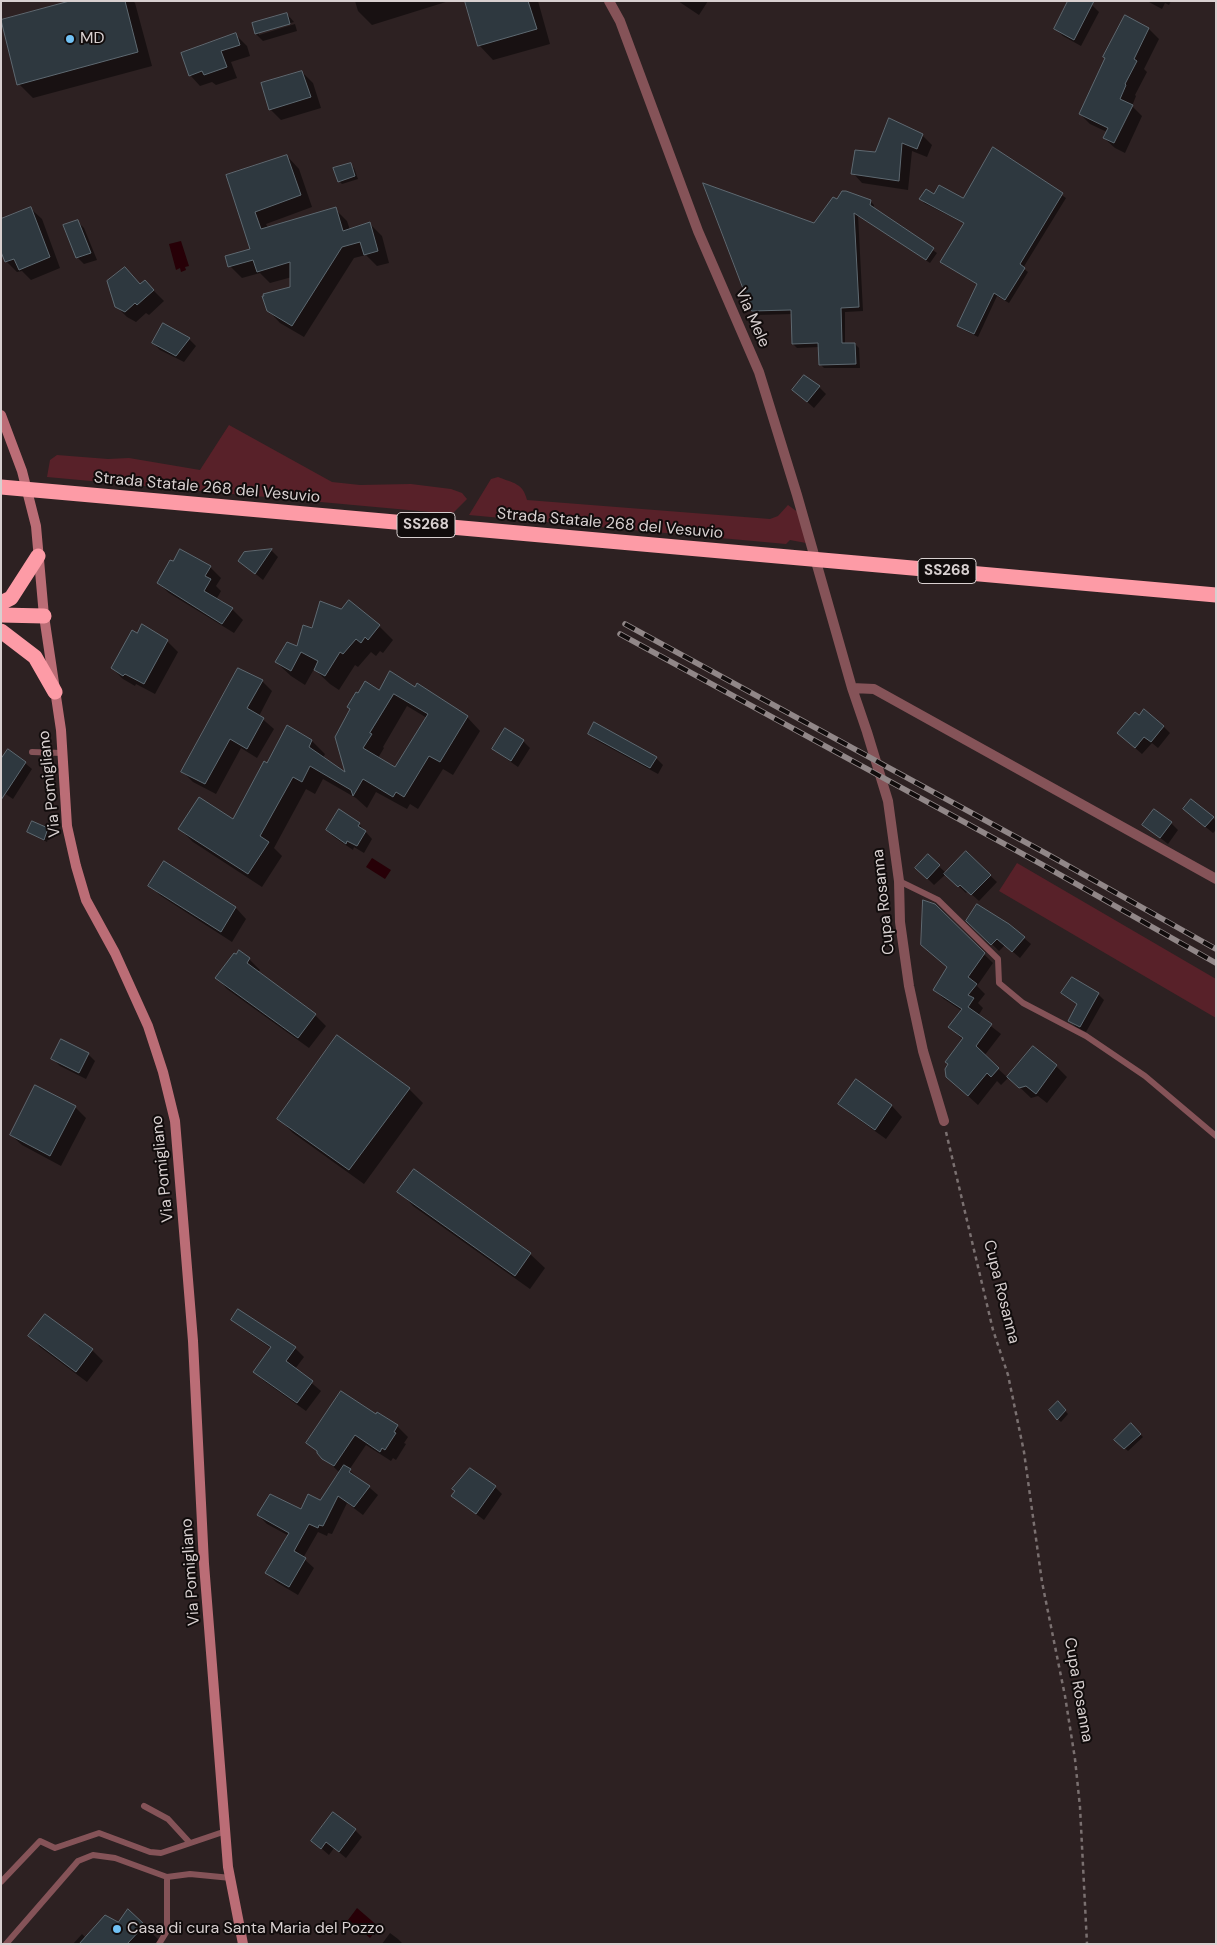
<!DOCTYPE html>
<style>
body{margin:0}
#map{position:relative;width:1217px;height:1945px;overflow:hidden;background:#2d2122;font-family:"DM Sans",sans-serif}
canvas{display:block}
.frame{position:absolute;inset:0;border:2px solid #d8d0d0;pointer-events:none}
</style>
<div id="map">
<canvas width="1217" height="1945"></canvas>
<div class="frame"></div>
</div>
<script>
const ctx = document.querySelector('canvas').getContext('2d');
ctx.lineJoin = 'round';
function fillPath(path, color) { ctx.fillStyle = color; ctx.fill(path, 'evenodd'); }
function strokePath(path, color, width, dash) { ctx.strokeStyle = color; ctx.lineWidth = width; ctx.lineCap = dash ? 'butt' : 'round'; ctx.setLineDash(dash || []); ctx.stroke(path); }
function write(font, color, halo, rows, align = 'center') {
  ctx.font = font + ' "DM Sans",sans-serif'; ctx.lineWidth = 4; ctx.setLineDash([]); ctx.textBaseline = 'middle'; ctx.strokeStyle = halo; ctx.fillStyle = color; for (const [text, x, y, turn = 0] of rows) {
    ctx.save(); ctx.translate(x, y); ctx.rotate((+turn || 0) * Math.PI / 180); ctx.textAlign = isNaN(turn) ? turn : align; if (halo) ctx.strokeText(text, 0, 0); ctx.fillText(text, 0, 0); ctx.restore();
  }
}
const green = new Path2D(`
 M229,425l103,57 28,3 51,-1 40,5 11,4 5,6 -15,15 -405,-37 3,-17 7,-5 51,4 21,-1 71,12z
 M498,477c15,6 25,6 29,23l243,19 8,-3 10,-11 11,8 7,30 -16,-3 -4,4 -317,-29 22,-36z
 M1017,863l199,116v39l-217,-127z`);
const water = new Path2D(`
 M181,241l8,25 -4,1 1,3 -5,2 -1,-4 -4,2 -7,-26z
 M372,858l19,12 -6,9 -19,-12z
 M357,1908l22,19 -9,11 -22,-18z`);
const shadow = new Path2D(`
 M75,1h58l2,2 17,63 -119,32 -14,-14z
 M355,1h94l-77,24 -14,-14z
 M466,1h72l12,43 -57,16 -14,-15z
 M678,1h30l-9,14z
 M1147,1h24l-2,4 -4,-2 -3,6z
 M1092,5l7,7 -18,34 -18,-10 -7,-7z
 M287,14l7,8 -35,10v3l36,-11 2,7 -34,10 -7,-7 -3,-10z
 M1126,17l23,12 10,10 -15,30 3,3 -12,23 1,1 -4,10 10,10 -17,37 -10,-5 -11,-10 3,-6 -17,-8 -10,-10z
 M236,35l11,11 3,10 -19,6 6,16 -21,7 -4,-3 -12,4 -10,-11z
 M302,72l11,11 8,25 -40,12 -11,-11z
 M890,120l32,15 10,10 -5,12 -15,-6 -4,39 -46,-7 -9,-10 23,-19z
 M994,149l72,49 -43,70 5,4 -19,31 -12,-7 -19,41 -16,-8 -4,-3 20,-41 -37,-23 24,-38 -41,-21 -3,-4 13,-4 30,5z
 M287,156l12,13 13,38 -46,17 2,4 67,-19 12,12 3,9 20,-6 12,12 7,27 -12,3 -11,-11 -12,3 -50,79 -24,-14 -12,-13 24,-22v-11l-22,6 -10,-10 -18,5 -12,-12 21,-17 -24,-73z
 M350,165l4,3 4,11 -16,5 -3,-3z
 M870,201l4,4 -1,4 64,44 -7,10 -72,-48 5,96 -18,1v32h10l4,4 1,20h-36l-4,-4 -1,-17 -22,1 -4,-4v-30l-36,1 -4,-4 62,-87z
 M31,209l11,10 18,49 -29,12 -9,-9 -5,1 -11,-11z
 M77,221l7,7 13,32 -13,4 -7,-7z
 M145,282l19,19 -15,14 -3,-2 -10,9 -9,-5 -11,-11z
 M189,339l7,7 -12,16 -24,-12 -7,-7z
 M819,387l7,7 -12,14 -20,-18z
 M271,550l7,7 -15,23 -23,-19 4,-8z
 M210,567l11,11 -5,8 5,5 -5,9 16,9 11,11 -9,13 -65,-40 -11,-10z
 M379,626l14,14 -10,13 -3,-2 -4,5 -5,-4 -13,15 -3,-2 -16,25 -9,-6 -16,-15 -9,16 -14,-9 -15,-14 22,-14 15,-19z
 M167,641l11,11 -23,42 -19,-10 -1,2 -12,-7 -11,-11z
 M390,673l77,44 13,14 -27,44 -10,-6 -25,40 -8,-5 -3,5 -31,-17 -9,16 -11,-10 -33,-19 -8,15 -9,-5 -32,59 8,8 -20,31 -69,-45 -13,-13 54,-8 34,-56 19,-39 25,15 13,13 -2,4 25,17 31,-84zM407,706l20,12 -31,51 -18,-11 6,-10 -1,-1z
 M262,681l10,10 -13,25 15,13 -17,29 -16,-10 -25,46 -23,-12 -11,-11z
 M1163,726l7,7 -12,15 -6,-5 -10,11 -16,-14z
 M505,730l18,11 7,7 -12,19 -17,-12 -7,-7z
 M589,733l67,25 7,7 -5,9 -62,-34z
 M25,763l7,6 -19,30 -12,-8z
 M1191,815l22,3 3,3v9l-3,3z
 M1171,823l7,7 -10,14 -24,-19z
 M359,824l13,15 -8,14 -10,-6 -1,3 -19,-13 -7,-7z
 M47,829l3,3 -3,10 -19,-10z
 M966,853l31,29 -18,19 -11,-10 -2,2 -20,-19 -12,11 -17,-17 11,-12 18,17z
 M164,863l72,45 10,11 -14,23 -71,-46 -11,-10z
 M934,905l59,58 -16,23 8,8 -7,9 5,5 -5,8 23,18 -17,22 24,22 -7,7 -4,-4 -19,24 -21,-19 6,-46 -13,-13 12,-16 -18,-12 -10,-9 14,-22z
 M968,921l56,17 7,6 -11,14 -15,-13 -6,6z
 M249,959l11,11 -2,3 57,42 11,11 -17,22 -82,-59 -10,-11z
 M1063,993l35,1 6,6 -18,32 -10,-5 -6,-6 8,-16z
 M88,1054l7,7 -9,18 -26,-13 -7,-7z
 M1056,1066l11,11 -20,26 -9,-7 -7,2 -22,-21z
 M856,1081l36,25 10,11 -16,22 -35,-25 -11,-11z
 M36,1087l39,20 11,11 -25,48 -39,-21 -11,-10z
 M409,1089l14,14 -59,81 -71,-51 -14,-14z
 M414,1170l116,84 15,14 -15,21 -117,-83 -14,-15z
 M239,1311l56,37 9,9 -9,12 26,22 -15,20 -42,-30 -9,-9 17,-23 -30,-21 -9,-9z
 M45,1315l47,35 11,11 -16,21 -47,-35 -10,-11z
 M1058,1403l10,11 -7,8 -3,-3z
 M377,1413l20,13 11,11 -4,6 2,1 -10,16 -3,-2 -2,3 -25,-16 -17,25 29,25 -15,20 -16,-12 -15,31 -4,-1 -1,3 -9,-4 -15,26 11,10 -16,27 -22,-13 -9,-9 22,-37 -22,-12 -9,-9 43,-5 20,-8 19,-29 -32,-30 68,-27z
 M1131,1425l12,12 -15,14 -12,-11z
 M495,1487l7,7 -18,26 -32,-24z
 M355,1830l7,7 -16,21 -12,-10 -5,7 -16,-14z
 M128,1911l31,29 -4,4h-82l9,-10 4,4 33,-15z
 M390,1933l8,6 5,5h-21z`);
const building = new Path2D(`
 M70,1h55l13,51 -121,33 -16,-65z
 M465,1h63l9,28 -59,17z
 M1068,1h26l-20,39 -20,-11z
 M287,13l3,11 -35,10 -3,-11z
 M1125,15l24,13 -15,31 3,2 -12,23 1,1 -6,14 13,6 -19,38 -11,-5 5,-10 -29,-14 26,-56 -2,-1z
 M236,33l4,12 -19,6 6,16 -23,8 -2,-4 -13,5 -8,-23z
 M302,71l9,26 -42,13 -8,-27z
 M889,118l34,16 -6,15 -15,-6 -3,38 -48,-7 4,-24 20,2z
 M993,147l70,46 -43,71 5,4 -20,32 -11,-7 -20,41 -17,-8 20,-42 -37,-22 24,-39 -45,-24 7,-10 8,5 5,-9 24,13z
 M287,155l14,40 -46,17 6,17 75,-22 7,24 27,-9 8,29 -14,4 -4,-13 -18,5 -50,79 -25,-15 -5,-15h2l-1,-2 27,-7v-25l-33,10 -4,-12 -25,7 -3,-11 25,-7 -24,-74z
 M351,163l4,13 -17,6 -5,-14z
 M703,183l111,40 19,-26 4,2 5,-8h4l25,9 -1,5 64,43 -8,12 -72,-47 5,94 -18,1 1,35h13l1,21 -37,1 -1,-22 -26,1 -1,-34 -39,1z
 M31,207l19,50 -31,13 -5,-11 -9,3 -4,-10v-33z
 M78,220l13,33 -15,5 -13,-33z
 M125,267l15,17 5,-4 9,10 -17,15 -2,-2 -10,9 -10,-5 -8,-26z
 M163,323l27,15 -14,18 -24,-13z
 M804,375l16,11 -13,16 -15,-12z
 M180,549l31,17 -6,10 6,3 -7,12 29,17 -11,16 -65,-41 13,-23 3,1z
 M272,549l-17,25 -17,-13 6,-9z
 M349,600l31,25 -12,15 -3,-3 -4,6 -5,-4 -13,15 -3,-2 -15,24 -11,-6 4,-9 -17,-9 -10,19 -16,-9 12,-20 10,4 6,-21 9,3 8,-27 21,8z
 M142,624l26,16 -24,44 -19,-10 -2,2 -12,-8 21,-38 5,3z
 M238,668l25,12 -16,28 17,10 -17,31 -17,-10 -25,45 -24,-12z
 M390,671l25,16 2,-4 51,33 -28,46 -11,-6 -25,41 -8,-5 -3,5 -30,-18 -10,17 -2,-6 -41,-24 -8,16 -9,-5 -33,59 9,6 -21,32 -70,-45 21,-32 34,22 31,-58 3,2 20,-38 25,15 -3,7 36,25 -10,-35 15,-28 -3,-2 9,-15 2,1 7,-12 14,9zM394,694l34,20 -33,53 -32,-19 9,-14 -2,-1z
 M1144,709l20,17 -13,16 -7,-5 -9,11 -18,-15 18,-21 4,3z
 M594,722l63,35 -7,11 -62,-34z
 M505,728l19,12 -13,21 -19,-12z
 M8,749l18,13 -25,38v-41z
 M1191,799l23,18 -9,10 -22,-18z
 M339,809l21,14 -2,3 8,5 -9,15 -10,-5 -1,3 -20,-14z
 M1154,809l18,13 -12,16 -18,-13z
 M32,821l16,7 -4,12 -17,-8z
 M966,851l25,24 -20,20 -11,-10 -2,2 -14,-13z
 M928,854l12,11 -13,14 -12,-11z
 M164,861l72,46 -15,25 -73,-46z
 M923,900l12,4 50,49 -17,24 9,7 -9,11 6,3 -6,9 24,17 -16,22 23,22 -8,9 -4,-4 -19,23 -22,-19 -1,-8 3,-5 -3,-2 18,-24 -15,-11 14,-18 -29,-19 14,-23 -26,-22z
 M977,904l32,20 16,13 -13,15 -15,-13 -6,6 -25,-24z
 M239,950l11,8 -3,5 69,51 -18,24 -83,-60 19,-25 2,1z
 M1072,977l27,16 -19,34 -12,-6 9,-17 -16,-11z
 M337,1035l73,53 -61,82 -72,-51z
 M61,1039l28,14 -10,20 -28,-14z
 M1033,1046l24,19 -21,29 -10,-8 -7,2 -12,-11z
 M856,1079l36,26 -17,25 -37,-26z
 M35,1085l41,21 -26,50 -40,-21z
 M414,1169l117,84 -16,23 -118,-84z
 M238,1309l58,38 -10,14 27,20 -16,22 -44,-31 18,-25 -40,-27z
 M45,1314l48,35 -17,23 -48,-36z
 M341,1391l35,23 1,-2 21,13 -4,7 2,1 -11,17 -3,-2 -2,4 -25,-17 -21,31 -12,-7 -5,-6v-2l-11,-8z
 M1058,1401l8,9 -9,10 -8,-10z
 M1131,1423l10,11 -17,15 -10,-9z
 M344,1465l7,4 -2,3 21,14 -16,21 -16,-11 -15,30 -4,-1 -1,3 -9,-4 -15,27 12,7 -17,29 -24,-14 24,-40 -32,-18 13,-21 31,15 7,-15 12,6z
 M470,1468l26,18 -20,28 -25,-18 4,-5 -3,-2z
 M333,1812l23,17 -17,23 -13,-10 -5,7 -10,-8z
 M128,1909l17,16 -18,19h-48l26,-29 13,7z`);
const path = new Path2D(`
 M946,1132l47,198 15,45 16,77 18,130 23,114 10,63 5,48 7,137`);
const lane = new Path2D(`
 M32,752l30,1
 M899,881l39,19 60,59 1,24 24,20 63,33 59,40 71,60
 M144,1806l24,13 22,24
 M1,1882l39,-41 15,7 44,-15 51,19 11,1 65,-22
 M6,1944l72,-83 15,-6 22,3 52,19 23,-3 41,4
 M159,1944l8,-13v-54`);
const street = new Path2D(`
 M609,1l11,20 78,210 61,141 38,123 55,193 15,44 21,69 11,80 1,41 9,64 14,65 21,70
 M852,688l22,1 342,190`);
const secondary = new Path2D(`
 M1,415l21,56 14,55 8,90 17,114 6,96 9,40 10,34 29,53 33,73 15,46 12,49 18,220 11,223 24,303 15,77`);
const highway = new Path2D(`
 M1,487l1215,108
 M1,603l10,-5 27,-42
 M1,615l43,1
 M1,631l34,26 20,35`);
const rail = new Path2D(`
 M625,624l422,230 169,95
 M620,634l421,230 175,99`);
const markers = [
 [70,39,5,"#70c1f4"],
 [117,1929,5,"#70c1f4"]
];
const shields = [
 [426,525,58],
 [947,571,58]
];
const shieldNames = [
 ["SS268",426,525],
 ["SS268",947,571]
];
const poiNames = [
 ["MD",80,39],
 ["Casa di cura Santa Maria del Pozzo",127,1929]
];
const streetNames = [
 ["Via Mele",752,318,66],
 ["Strada Statale 268 del Vesuvio",207,488,5],
 ["Strada Statale 268 del Vesuvio",610,524,5],
 ["Via Pomigliano",50,784,-96],
 ["Cupa Rosanna",884,902,-96],
 ["Via Pomigliano",163,1169,-96],
 ["Cupa Rosanna",1001,1292,76],
 ["Via Pomigliano",191,1572,-94],
 ["Cupa Rosanna",1078,1690,80]
];
fillPath(green, '#582129');
fillPath(water, '#270007');
fillPath(shadow, '#0007');
fillPath(building, '#2e383f');
strokePath(building, '#5e6971', 1);
strokePath(path, '#7a7070', 2.5, [4, 4]);
strokePath(lane, '#855358', 6);
strokePath(street, '#855358', 10);
strokePath(secondary, '#bb6d76', 10);
strokePath(highway, '#fd9ba6', 15);
strokePath(rail, '#918788', 5.5);
strokePath(rail, '#110c0c', 4, [11]);
for (const [x, y, r, color] of markers) { const dot = new Path2D(); dot.arc(x, y, r, 0, 2 * Math.PI); ctx.fillStyle = color; ctx.fill(dot); strokePath(dot, '#110c0c', 2); }
for (const [x, y, w] of shields) { const box = new Path2D(); box.roundRect(x - w / 2, y - 12.5, w, 25, 4); ctx.fillStyle = '#110c0c'; ctx.fill(box); strokePath(box, '#d8d0d0', 1); }
write('bold 15px', '#d8d0d0', null, shieldNames);
write('16px', '#d8d0d0', '#110c0c', poiNames, 'left');
write('16px', '#d8d0d0', '#110c0c', streetNames);
</script>
